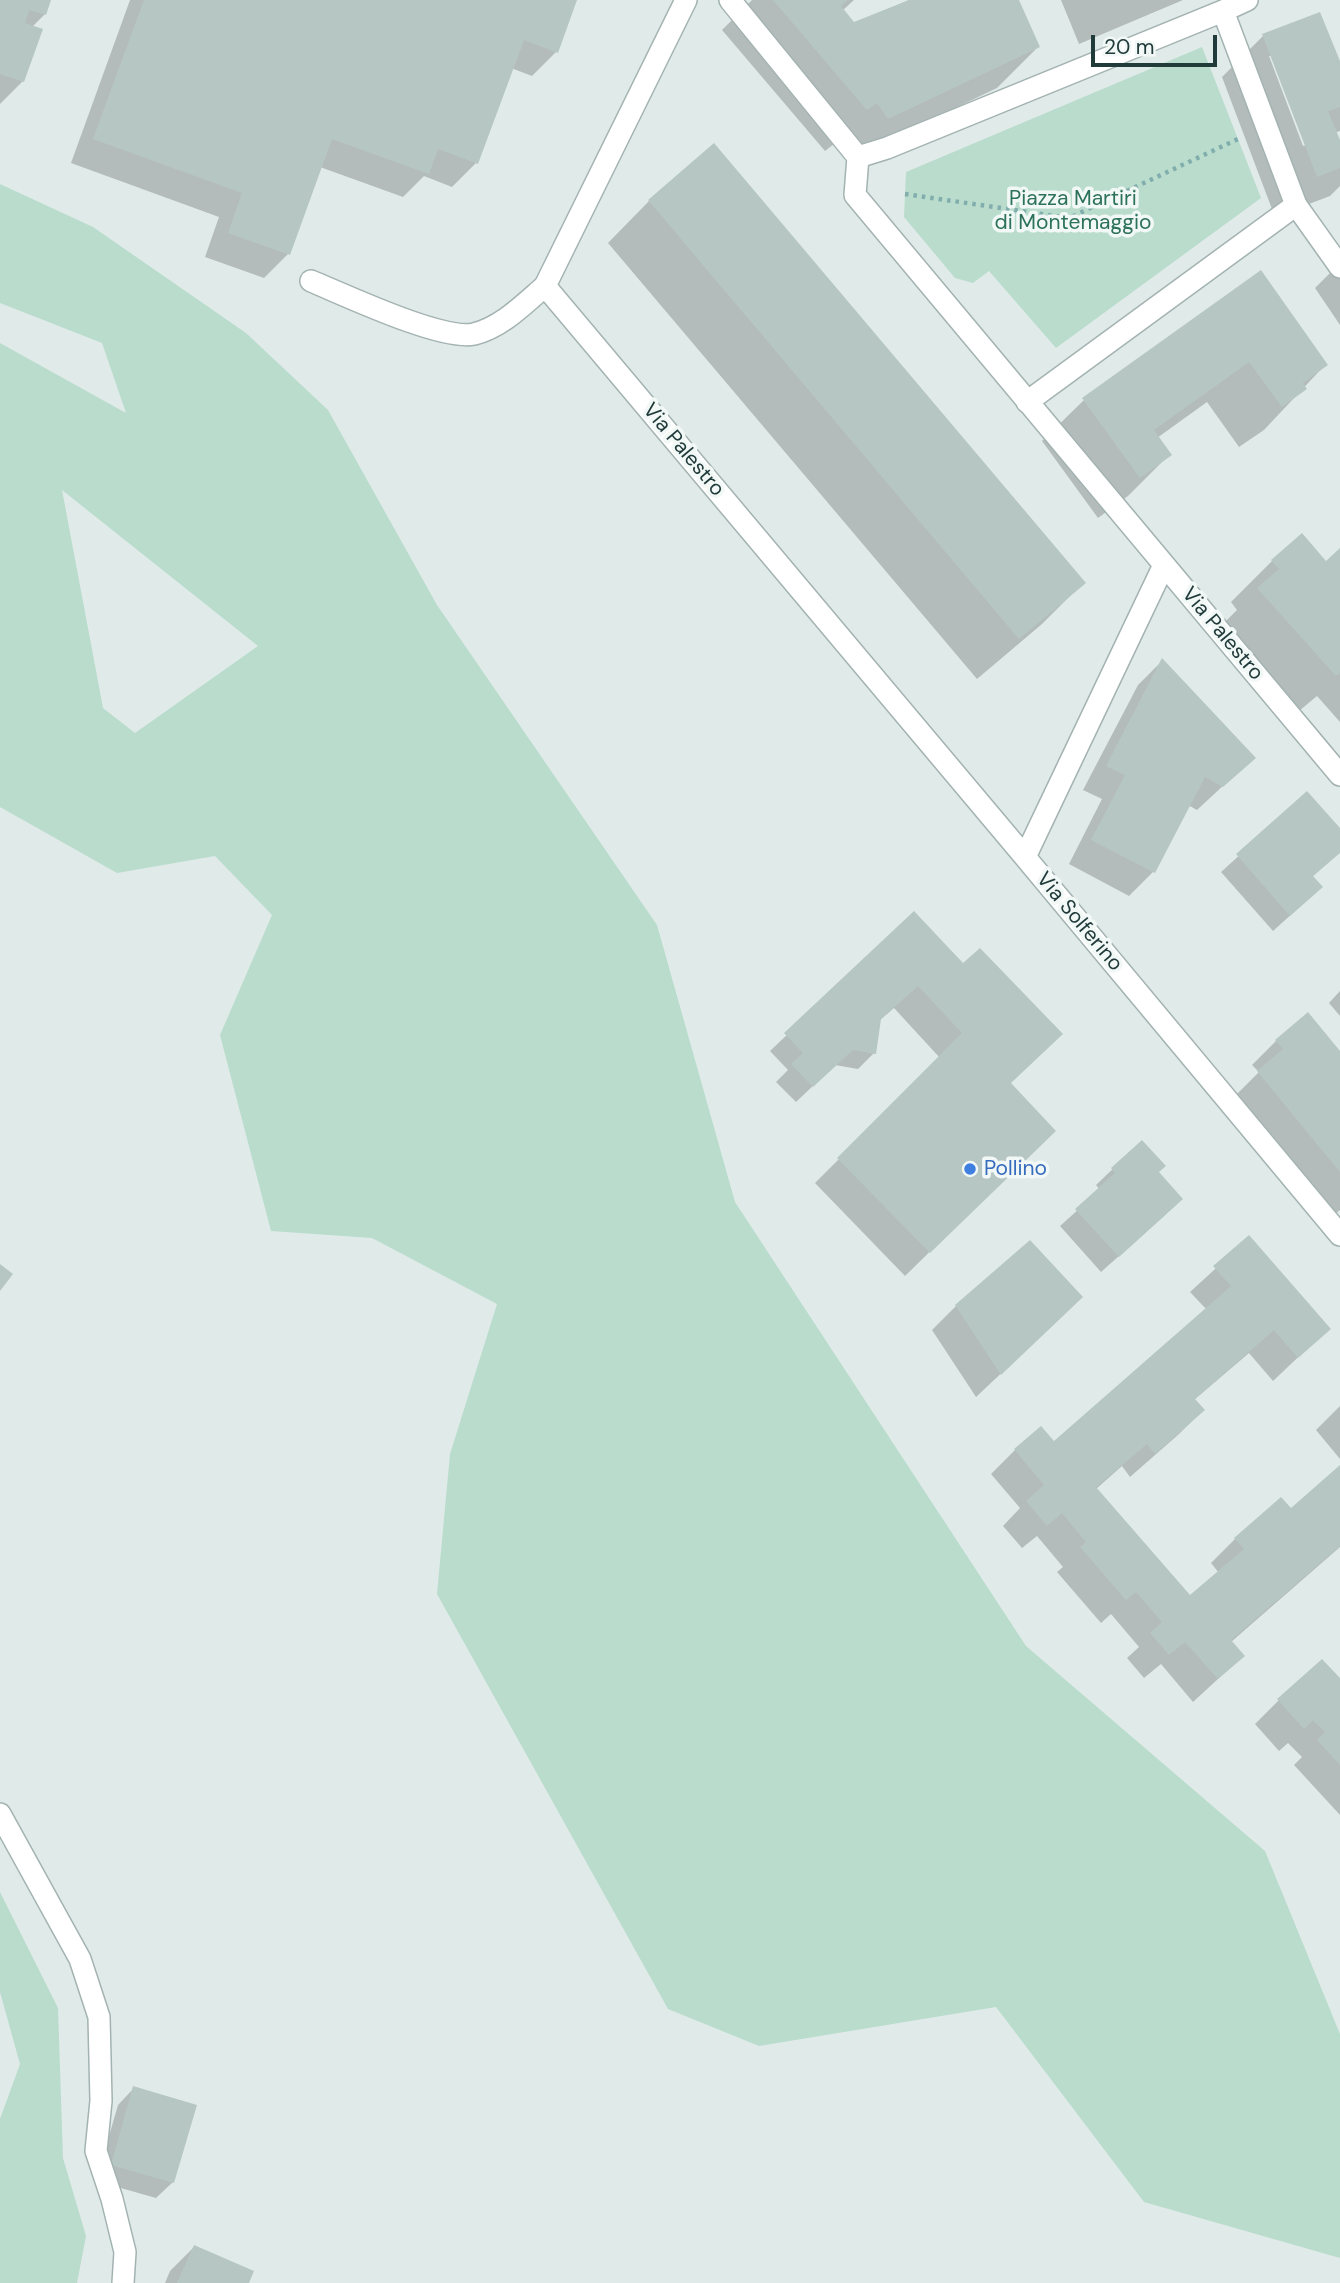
<!DOCTYPE html>
<style>
body{margin:0}
#map{position:relative;width:1340px;height:2283px;overflow:hidden;background:#e0ebe9;font-family:"DM Sans",sans-serif}
canvas{display:block}
.scale{position:absolute;left:1091px;top:35px;width:126px;height:32px;box-sizing:border-box;border:4px solid #213b3b;border-top:0;padding-left:9px;font-size:21px;line-height:24px;white-space:nowrap;color:#213b3b;-webkit-text-stroke:5px #f1f8f6;paint-order:stroke}
</style>
<div id="map">
<canvas width="1340" height="2283"></canvas>
<div class="scale">20 m</div>
</div>
<script>
const ctx = document.querySelector('canvas').getContext('2d');
ctx.lineJoin = 'round';
function fillPath(path, color) { ctx.fillStyle = color; ctx.fill(path, 'evenodd'); }
function strokePath(path, color, width, dash) { ctx.strokeStyle = color; ctx.lineWidth = width; ctx.lineCap = dash ? 'butt' : 'round'; ctx.setLineDash(dash || []); ctx.stroke(path); }
function write(font, color, halo, rows, align = 'center') {
  ctx.font = font + ' "DM Sans",sans-serif'; ctx.lineWidth = 7; ctx.setLineDash([]); ctx.textBaseline = 'middle'; ctx.strokeStyle = halo; ctx.fillStyle = color; for (const [text, x, y, turn = 0] of rows) {
    ctx.save(); ctx.translate(x, y); ctx.rotate((+turn || 0) * Math.PI / 180); ctx.textAlign = isNaN(turn) ? turn : align; if (halo) ctx.strokeText(text, 0, 0); ctx.fillText(text, 0, 0); ctx.restore();
  }
}
const green = new Path2D(`
 M1202,47l59,151 -205,150 -67,-77 -16,12 -18,-5 -51,-61 2,-45z
 M0,184l93,43 153,106 82,77 109,195 220,320 78,277 291,444 239,205 75,183v224l-196,-56 -148,-195 -237,39 -91,-37 -231,-415 13,-140 47,-150 -125,-66 -101,-7 -51,-196 52,-120 -57,-59 -98,17 -117,-66v-464l126,70 -24,-70 -102,-40zM62,490l196,156 -123,87 -32,-25z
 M0,1892l58,116 5,150 23,78 -9,47h-77v-164l20,-55 -20,-72z`);
const shadow = new Path2D(`
 M0,0h49l-4,14 -13,13 -9,54 -23,23z
 M130,0h446l-20,52 -24,24 -21,-8 -35,95 -24,24 -28,-11 -21,21 -83,-30 -32,87 -24,24 -59,-21 14,-40 -148,-54z
 M752,0h102l-12,11 12,13 55,-24h108l21,47 -41,41 -151,72 -12,-16 -9,7 -103,-121z
 M1061,0h122l-104,44z
 M1263,36l77,27v68l-6,2 6,9v44l-10,10 -55,21 -53,-140zM1269,56h3l34,89 -3,1z
 M649,201l434,382 -41,41 -65,55 -369,-436z
 M1340,263v62l-25,-37z
 M1260,273l66,91 -62,66 -25,17 -32,-45 -50,36 12,17 -41,41 -30,22 -56,-77 42,-41z
 M1340,551v171l-23,-26 -24,20 -76,-86 20,-20 -6,-8 41,-41 54,2z
 M1162,661l91,97 -56,52 -9,-5 -35,67 -24,24 -60,-32 33,-65 -19,-9 55,-105z
 M1307,794l33,37v21l-28,25 -8,26 -31,28 -52,-59z
 M914,914l95,170 44,47 -148,145 -90,-93 125,-125 -46,-50 -15,13 -5,32 -16,16 -23,-4 -39,37 -20,-20 12,-12 -18,-19z
 M1340,991v25l-11,-13z
 M1276,1041l64,12v157l-7,6 -99,-119 25,-25 -7,-7z
 M1141,1142l16,30 8,43 -64,57 -41,-46 40,-36 -4,-5z
 M1249,1238l79,91 -55,52 -24,-28 -55,47 9,10 -24,24 -49,43 -8,-11 -26,23 94,108 29,-24 -8,-10 24,-24 46,-40 10,11 49,-43v80l-109,95 12,14 -50,46 -32,-38 -17,14 -17,-20 12,-11 -28,-33 -10,9 -44,-51 6,-5 -26,-31 -15,12 -19,-22 17,-18 -29,-34 24,-24 39,-6 153,-134 -17,-18z
 M956,1306l101,15 -81,76 -44,-67z
 M1340,1406v53l-24,-29z
 M1340,1681v134l-46,-50 8,-8 -14,-14 -9,8 -24,-27 24,-24z
 M134,2088l39,94 -17,16 -60,-17 22,-76z
 M194,2247l53,36h-82l5,-12z`);
const building = new Path2D(`
 M0,0h51l-5,15 -17,-5 -4,13 18,6 -19,53 -24,-8z
 M144,0h433l-19,53 -34,-13 -46,124 -40,-15 -9,25 -97,-35 -42,116 -62,-22 14,-40 -149,-54z
 M773,0h75l-7,6 13,16 55,-22h110l21,47 -152,72 -11,-16 -10,7z
 M1320,12l20,49v46l-12,4 12,29v28l-23,9 -55,-143z
 M714,143l372,440 -67,56 -371,-439z
 M1261,270l67,95 -25,18 4,6 -25,18 -33,-45 -95,68 18,25 -32,23 -58,-80z
 M1302,533l24,28 14,-13v125l-4,3 -79,-88 22,-19 -8,-9z
 M1162,658l94,100 -33,29 -18,-10 -50,96 -64,-33 34,-65 -19,-9z
 M1307,791l33,37v25l-27,23 10,11 -33,29 -54,-62z
 M914,911l49,52 17,-15 83,86 -52,49 45,48 -126,122 -93,-95 125,-125 -44,-47 -37,33 -5,35 -23,-4 -40,37 -22,-23 12,-11 -19,-20z
 M1308,1012l32,39v121l-83,-101 26,-22 -8,-9z
 M1142,1140l24,26 -7,6 24,27 -64,58 -44,-48 40,-36 -4,-5z
 M1249,1235l82,94 -33,29 -24,-28 -79,69 10,11 -50,44 -8,-10 -51,43 94,108 54,-46 -10,-11 47,-41 10,11 49,-43v81l-109,94 14,16 -27,23 -33,-37 -16,13 -19,-22 12,-11 -26,-30 -10,8 -46,-53 6,-5 -24,-29 -15,13 -21,-25 18,-16 -30,-36 27,-23 13,15 177,-155 -18,-20z
 M1030,1240l53,57 -82,78 -46,-70z
 M0,1264l13,10 -13,17z
 M1322,1659l18,19v87l-23,-25 8,-8 -12,-12 -9,9 -27,-30z
 M133,2086l64,19 -23,78 -63,-18z
 M194,2245l60,26 -5,12h-72z`);
const path = new Path2D(`
 M905,194l164,24 169,-79`);
const lane = new Path2D(`
 M1296,205l44,62
 M311,281c34,14 131,60 163,53 28,-7 50,-30 71,-48`);
const street = new Path2D(`
 M686,0l-141,286 480,571
 M730,0l128,157 -3,38 485,580
 M1223,11l24,-11
 M858,157l29,-9 336,-137 73,194 -269,197
 M1164,565l-139,292 315,378
 M0,1814l80,145 19,58 2,84 -5,50 16,48 13,53 -2,31`);
const markers = [
 [970,1169,7,"#3f7fe0"]
];
const parkNames = [
 ["Piazza Martiri",1073,199],
 ["di Montemaggio",1073,223]
];
const streetNames = [
 ["Via Palestro",683,450,50],
 ["Via Palestro",1222,634,50],
 ["Via Solferino",1079,922,50]
];
const shopNames = [
 ["Pollino",984,1169]
];
fillPath(green, '#b9dccd');
fillPath(shadow, '#0003');
fillPath(building, '#b6c6c3');
strokePath(lane, '#a3b3b1', 24);
strokePath(street, '#a3b3b1', 24);
strokePath(path, '#81aead', 4.5, [3.5, 5]);
strokePath(lane, '#fff', 21);
strokePath(street, '#fff', 21);
for (const [x, y, r, color] of markers) { const dot = new Path2D(); dot.arc(x, y, r, 0, 2 * Math.PI); ctx.fillStyle = color; ctx.fill(dot); strokePath(dot, '#f1f8f6', 2.5); }
write('21px', '#2c715a', '#f1f8f6', parkNames);
write('21px', '#213b3b', '#f1f8f6', streetNames);
write('21px', '#366cbe', '#f1f8f6', shopNames, 'left');
</script>
